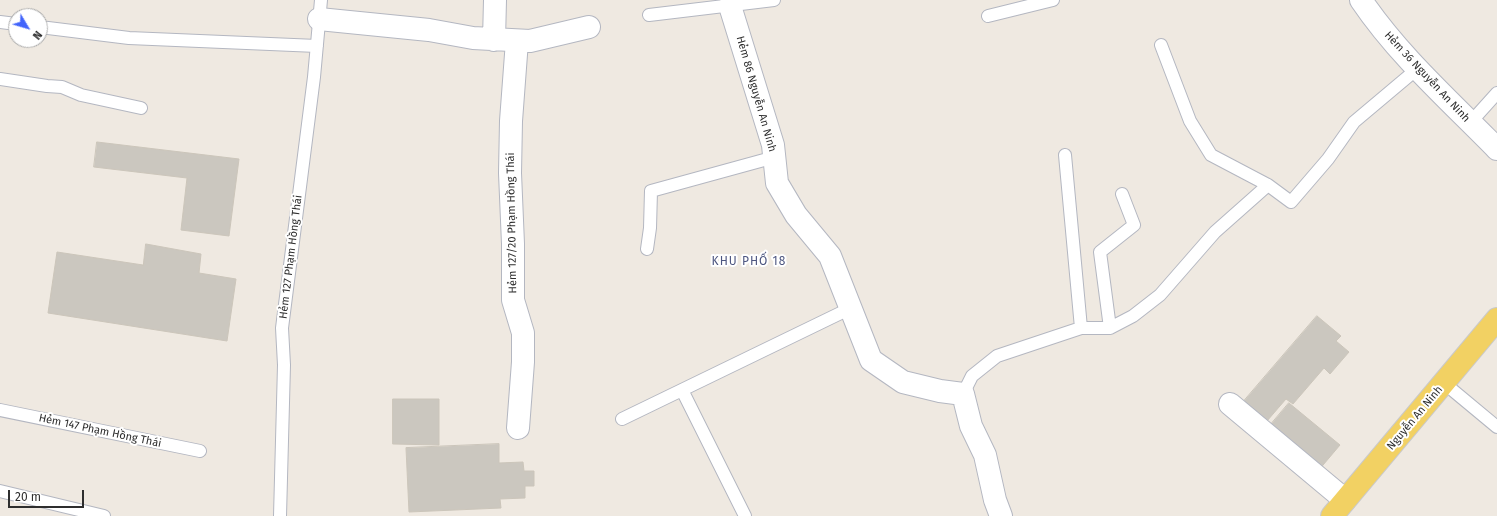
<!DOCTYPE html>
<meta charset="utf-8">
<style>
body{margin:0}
#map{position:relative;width:1497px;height:516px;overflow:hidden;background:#efe9e1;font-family:"Fira Sans",sans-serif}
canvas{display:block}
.north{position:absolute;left:8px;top:8px;width:40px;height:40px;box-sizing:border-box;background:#fff;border:1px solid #ababab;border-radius:50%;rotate:128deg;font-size:11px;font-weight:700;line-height:16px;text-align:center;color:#2e2e2e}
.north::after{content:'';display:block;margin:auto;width:14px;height:18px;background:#4264fb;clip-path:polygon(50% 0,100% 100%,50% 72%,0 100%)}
.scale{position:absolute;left:8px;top:490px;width:76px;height:18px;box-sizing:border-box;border:2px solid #2e2e2e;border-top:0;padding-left:5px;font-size:12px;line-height:14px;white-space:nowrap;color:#2e2e2e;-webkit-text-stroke:3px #fff;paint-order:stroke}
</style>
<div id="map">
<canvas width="1497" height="516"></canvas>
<div class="north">N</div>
<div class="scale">20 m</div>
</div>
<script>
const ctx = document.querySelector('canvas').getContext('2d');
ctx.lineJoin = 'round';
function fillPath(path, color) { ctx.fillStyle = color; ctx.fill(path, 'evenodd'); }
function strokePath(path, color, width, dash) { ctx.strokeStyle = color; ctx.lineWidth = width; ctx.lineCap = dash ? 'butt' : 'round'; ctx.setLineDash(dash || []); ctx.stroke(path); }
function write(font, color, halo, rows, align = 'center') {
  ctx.font = font + ' "Fira Sans",sans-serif'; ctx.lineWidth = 4; ctx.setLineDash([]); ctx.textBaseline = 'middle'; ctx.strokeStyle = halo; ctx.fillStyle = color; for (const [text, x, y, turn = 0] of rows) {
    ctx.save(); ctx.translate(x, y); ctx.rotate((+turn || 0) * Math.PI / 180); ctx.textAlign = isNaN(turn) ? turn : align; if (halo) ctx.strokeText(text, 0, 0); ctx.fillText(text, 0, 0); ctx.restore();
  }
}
const building = new Path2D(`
 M97,142l142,17 -10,77 -48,-6 6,-52 -93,-11z
 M146,244l55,10 -2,19 37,6 -9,62 -179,-28 9,-61 86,13z
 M1317,316l24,20 -5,5 13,11 -19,22 -6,-6 -31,36 -7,-5 -19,22 -23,-20z
 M393,399h46v46l-46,-1z
 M1289,403l51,42 -22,26 -51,-42z
 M499,444v19l24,-1 1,9h10v15h-9v12l-25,1 1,9 -92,4 -3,-64z`);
const lane = new Path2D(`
 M649,15l125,-15
 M988,16l65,-16
 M0,22l16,2
 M40,27l89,11 188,8
 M1161,45l29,76 21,34 57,30
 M0,79l47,7 15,1 19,8 60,13
 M1470,123l27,-30
 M1065,155l16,173
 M647,249l3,-21 1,-37 124,-34
 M1110,328l-10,-76 34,-27 -12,-31
 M1444,383l53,44
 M682,390l63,126
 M963,394l9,-18 25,-20 84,-28h29l23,-12 27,-21 55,-63 53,-47 23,17 37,-43 26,-37 63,-53
 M0,410l200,41
 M622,419l229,-111
 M0,491l104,25
 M280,516l4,-151 -2,-37 32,-251 7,-77`);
const street = new Path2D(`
 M1361,0c38,56 89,101 136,149
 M730,6l43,139 4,38 19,32 34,41 41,104 32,22 37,9 23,3 8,32 14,29 10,45 6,16
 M319,19l110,11 44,8 57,3 59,-14
 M494,40l1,-40
 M517,41l-6,80 -1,52 3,71v56l10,33v29l-5,66
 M1230,404l115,96`);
const primary = new Path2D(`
 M1332,516l165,-197`);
const streetNames = [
 ["Hẻm 36 Nguyễn An Ninh",1427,77,47],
 ["Hẻm 86 Nguyễn An Ninh",756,94,74],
 ["Hẻm 127/20 Phạm Hồng Thái",512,223,-91],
 ["Hẻm 127 Phạm Hồng Thái",291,257,-83],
 ["Nguyễn An Ninh",1415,418,-50],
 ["Hẻm 147 Phạm Hồng Thái",100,431,12]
];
const neighbourhoodNames = [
 ["KHU PHỐ 18",749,262]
];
fillPath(building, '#cbc7bf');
strokePath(building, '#cbc5ba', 1);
strokePath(lane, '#b4b7c1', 14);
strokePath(street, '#b4b7c1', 24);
strokePath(primary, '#c9c9c9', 24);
strokePath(lane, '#fff', 12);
strokePath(street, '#fff', 22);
strokePath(primary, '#f2d163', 22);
write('11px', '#2e2e2e', '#fff', streetNames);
ctx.letterSpacing = '1px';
write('12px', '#4d5680', '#fff', neighbourhoodNames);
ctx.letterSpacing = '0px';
</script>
